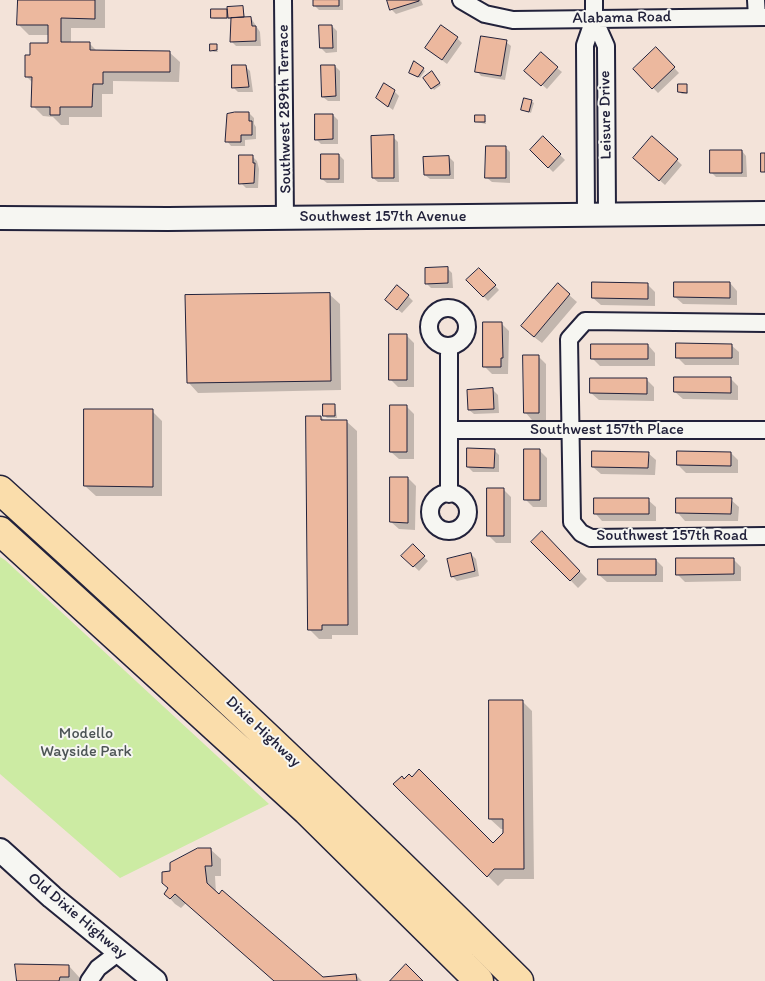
<!DOCTYPE html>
<style>
body{margin:0}
canvas{display:block;background:#f3e3d9}
</style>
<canvas width="765" height="981"></canvas>
<script>
const ctx = document.querySelector('canvas').getContext('2d');
ctx.lineJoin = 'round';
function fillPath(path, color) { ctx.fillStyle = color; ctx.fill(path, 'evenodd'); }
function strokePath(path, color, width, dash) { ctx.strokeStyle = color; ctx.lineWidth = width; ctx.lineCap = dash ? 'butt' : 'round'; ctx.setLineDash(dash || []); ctx.stroke(path); }
function write(font, color, halo, rows, align = 'center') {
  ctx.font = font + ' Itim,sans-serif'; ctx.lineWidth = 4; ctx.setLineDash([]); ctx.textBaseline = 'middle'; ctx.strokeStyle = halo; ctx.fillStyle = color; for (const [text, x, y, turn = 0] of rows) {
    ctx.save(); ctx.translate(x, y); ctx.rotate((+turn || 0) * Math.PI / 180); ctx.textAlign = isNaN(turn) ? turn : align; if (halo) ctx.strokeText(text, 0, 0); ctx.fillText(text, 0, 0); ctx.restore();
  }
}
const green = new Path2D(`
 M0,557l5,3 264,244 -149,74 -120,-104z`);
const shadow = new Path2D(`
 M19,0h86v28h-34v15h18l9,9h71l11,10 -1,20 -66,-1v13h-11v23h-33v8h-8l-8,-8 -10,-1 -10,-10v-23l-7,-7 5,-20 18,-12v-9h-20l-10,-10z
 M314,0h29v10h-24l-5,-5z
 M388,0h33l2,5 -27,9 -5,-5z
 M243,7l2,11h6l9,14 1,14h-25l-4,-4v-23h-18l-2,-2v-6h17z
 M332,26l5,5v21l-11,1 -5,-5z
 M457,38l5,5 -15,21 -21,-16z
 M506,42l5,4 -6,34 -24,-4 -4,-5z
 M216,45l2,7h-4l-3,-2z
 M656,49l23,24 -21,20 -23,-24z
 M245,66l5,5 3,21h-15l-5,-5z
 M335,66l5,5v30h-12l-5,-4z
 M557,68l5,4 -15,17 -16,-14z
 M423,69l2,2 -5,7 -7,-3z
 M434,75l7,10 -7,5 -9,-12z
 M686,85l2,9h-6l-3,-3z
 M394,91l5,5 -6,14 -16,-12z
 M531,101l3,2 -3,10 -6,-2 -2,-2z
 M249,113l5,5v6l2,3v12l-11,1v6h-14l-4,-5z
 M333,115l5,5v24h-17l-5,-5z
 M485,116l1,8 -10,-2z
 M393,137l5,5 1,40h-21l-5,-4z
 M652,137l30,28 -17,20 -26,-23z
 M543,138l22,22 -12,12 -22,-22z
 M505,147l5,5v31l-18,-1 -5,-4z
 M742,151l4,5 1,21h-31l-5,-5z
 M339,155l5,5v23h-17l-5,-4z
 M252,156l5,5 2,8 -1,19h-12l-5,-5z
 M449,157l5,5v17h-24l-5,-4z
 M447,268l5,5 1,15h-22l-5,-5z
 M479,269l20,21 -11,11 -20,-21z
 M730,283l7,8v14l-54,-1 -8,-7z
 M647,284l8,8v14l-54,-1 -8,-7z
 M329,294l11,10 1,86 -143,3 -10,-11z
 M569,295l8,7 -35,41 -12,-9z
 M408,296l5,5 -11,12 -11,-9z
 M502,324l7,7 -1,43h-16l-8,-8z
 M407,336l7,7v44h-16l-8,-8z
 M648,345l7,8v13h-55l-8,-8z
 M731,345l8,7v13h-54l-8,-8z
 M539,357l7,7v56h-14l-7,-8z
 M731,379l7,7v14l-55,-1 -8,-7z
 M647,380l7,7v14l-55,-1 -8,-7z
 M493,390l5,5 1,18 -25,1 -5,-4z
 M335,405l2,13h-10l-2,-2z
 M406,406l8,8v45h-15l-8,-7z
 M152,411l10,10v75h-66l-11,-10z
 M321,417l4,4h21l11,10 1,204h-26v4h-13l-10,-10z
 M494,450l5,5v17h-26l-5,-5z
 M540,451l7,7v49h-14l-8,-8z
 M648,453l8,7 -1,15 -54,-1 -8,-7z
 M731,453l7,7v13h-52l-8,-8z
 M408,478l8,8 -1,44 -16,-1 -8,-7z
 M504,490l7,7v46h-15l-8,-8z
 M648,500l8,7v14h-54l-7,-8z
 M731,500l8,7 -1,14h-53l-7,-8z
 M542,533l45,46 -9,9 -45,-46z
 M413,546l15,15 -9,10 -16,-15z
 M471,554l5,5 3,17 -22,5 -5,-5z
 M733,559l8,8v14l-56,1 -8,-8z
 M656,560l7,7v15h-56l-8,-7z
 M522,701l10,10 2,168h-29l-7,7 -103,-102 9,-4 89,65 12,-12v-4h-4l-11,-10z
 M210,849l11,10v17h-6l1,17 3,2 104,84 33,-4 6,6h-88l-88,-78 -5,5 -6,-4 -10,-11 5,-4 2,-16z
 M16,965l53,1 10,11v4h-61z`);
const building = new Path2D(`
 M18,0h77v19l-34,-1v24h29v8l80,1v21h-67v12h-10l-1,23h-32v8h-10v-8h-19l1,-30h-7v-22h5v-12h18v-18h-31z
 M339,0v6h-26v-6z
 M387,0h32v1l-29,9z
 M243,6l1,11 -16,1 -1,-11z
 M211,9h16v9h-16z
 M251,17l1,9h4v15l-26,1 1,-24z
 M319,25h13l1,23h-13z
 M441,25l17,12 -16,23 -17,-12z
 M481,36l26,4 -6,36 -26,-4z
 M210,44h7v6l-7,1z
 M656,47l19,20 -23,22 -19,-20z
 M541,52l17,15 -17,19 -17,-15z
 M414,61l10,7 -6,9 -9,-4z
 M232,65h14l3,22 -17,1z
 M321,65h14l1,31 -14,1z
 M432,71l8,12 -9,6 -8,-11z
 M384,83l11,7 -7,17 -12,-9z
 M678,84h9v9l-9,-1z
 M524,98l8,2 -3,12 -8,-2z
 M235,112h14v9h3v14h-11v7h-16l2,-28z
 M315,114h18v25l-18,1z
 M475,115h10v7h-10z
 M394,135v43h-22l-1,-42z
 M543,136l18,18 -13,14 -18,-18z
 M652,136l26,23 -19,22 -26,-23z
 M486,146h20v32h-21z
 M710,150h32v23h-32z
 M761,153h4v19h-4z
 M321,154h18v25h-18z
 M239,155h14v8h2l-1,20 -15,1z
 M449,156l1,19h-26l-1,-18z
 M448,267v16l-23,1v-16z
 M479,268l17,17 -13,12 -17,-17z
 M592,282l56,1v16l-56,-1z
 M674,282h56v16l-56,-1z
 M558,283l12,11 -36,43 -13,-11z
 M397,285l12,10 -12,15 -12,-10z
 M330,293l1,88 -144,2 -2,-88z
 M483,322h19l1,36h-2v9h-18z
 M389,334h18v46h-18z
 M676,343l56,1v14h-56z
 M591,344h57v15h-57z
 M523,355h16v58h-15z
 M674,377h57v16l-57,-1z
 M590,378h57v16l-57,-1z
 M493,388l1,21 -26,1 -1,-20z
 M323,404h12v12h-12z
 M390,405h17v47h-17z
 M84,409h69v78l-69,-1z
 M306,416h15v4h26l1,205h-26v5h-14z
 M467,448l28,1 -1,19 -27,-1z
 M524,449h16v51h-16z
 M592,451l57,1 -1,16 -56,-1z
 M677,451l54,1v14l-54,-1z
 M390,477h18v46l-18,-1z
 M487,488h17v48h-17z
 M594,498h55v16h-55z
 M676,498h56l-1,16 -55,-1z
 M542,531l38,40 -10,10 -39,-39z
 M413,544l12,12 -12,11 -12,-11z
 M471,553l4,18 -24,6 -4,-18z
 M676,558h58v16l-58,1z
 M598,559h58v16h-58z
 M489,700h34l1,169h-30l-7,8 -94,-93 9,-8 2,3 5,-5 3,3 7,-8 74,74 10,-10v-14h-14z
 M198,848h13l1,18h-7l2,17 12,11 3,-4 101,87 33,-3 1,7h-83l-99,-87 -5,5 -6,-5 4,-6 -6,-5v-11l8,-1v-8z
 M15,964l54,1v12h-9l-1,4h-42z
 M406,964l17,17h-33z`);
const street = new Path2D(`
 M283,0l2,218
 M461,0l24,14 28,6 252,-3
 M756,0l1,17
 M594,19l12,27 1,168
 M586,215l-1,-170 9,-26v-19
 M429 327a19 19 0 1 1 38 0a19 19 0 1 1-38 0Z
 M765,323l-180,-2 -16,18 3,183 9,11 10,5 174,-2
 M449,346v148
 M449,430h316
 M430 512a19 19 0 1 1 38 0a19 19 0 1 1-38 0Z
 M89,981l9,-13 21,-16`);
const secondary = new Path2D(`
 M0,218l168,1 597,-6
 M0,850l52,47 103,84`);
const highway = new Path2D(`
 M0,490c177,160 350,323 519,491
 M0,531l307,280 172,170`);
const streetNames = [
 ["Alabama Road",622,18,-1],
 ["Southwest 289th Terrace",285,109,-91],
 ["Leisure Drive",606,115,-91],
 ["Southwest 157th Avenue",383,217],
 ["Southwest 157th Place",607,430],
 ["Southwest 157th Road",672,536],
 ["Dixie Highway",263,732,43],
 ["Old Dixie Highway",77,916,40]
];
const parkNames = [
 ["Modello",86,734],
 ["Wayside Park",86,752]
];
fillPath(green, '#cceba3');
fillPath(shadow, '#0003');
fillPath(building, '#ecb89e');
strokePath(building, '#22223b', 1);
strokePath(street, '#22223b', 20);
strokePath(secondary, '#22223b', 26);
strokePath(highway, '#22223b', 31);
strokePath(street, '#f6f6f2', 16);
strokePath(secondary, '#f6f6f2', 22);
strokePath(highway, '#faddab', 28);
write('16px', '#22223b', '#f6f6f2', streetNames);
write('16px', '#4c5455', '#f6f6f2', parkNames);
</script>
